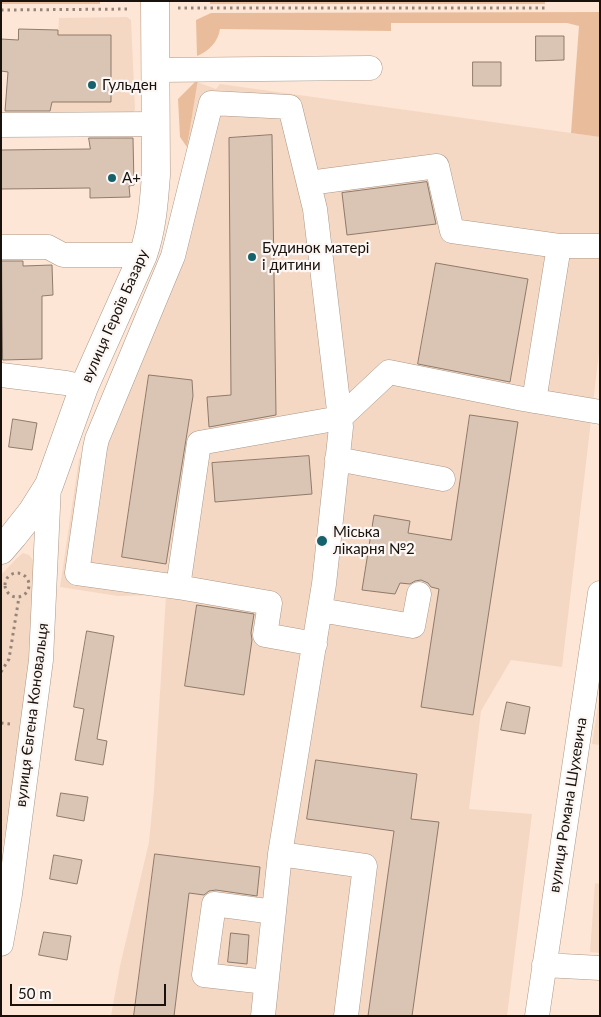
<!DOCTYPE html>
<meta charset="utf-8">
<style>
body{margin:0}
#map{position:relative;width:601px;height:1017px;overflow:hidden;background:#fde6d6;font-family:Lato,sans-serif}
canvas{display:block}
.frame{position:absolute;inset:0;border:2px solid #19120c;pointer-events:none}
.scale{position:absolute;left:10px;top:984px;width:156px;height:22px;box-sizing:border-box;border:2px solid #19120c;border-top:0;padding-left:6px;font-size:15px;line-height:18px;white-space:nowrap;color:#19120c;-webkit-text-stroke:4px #fcf7f4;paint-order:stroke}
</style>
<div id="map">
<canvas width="601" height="1017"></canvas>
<div class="frame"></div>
<div class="scale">50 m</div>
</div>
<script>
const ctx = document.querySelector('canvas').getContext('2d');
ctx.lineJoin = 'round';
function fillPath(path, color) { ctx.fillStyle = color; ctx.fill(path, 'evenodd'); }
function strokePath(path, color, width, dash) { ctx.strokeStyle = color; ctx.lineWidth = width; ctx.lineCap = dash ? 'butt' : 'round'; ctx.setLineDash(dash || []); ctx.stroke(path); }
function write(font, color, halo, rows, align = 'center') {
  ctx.font = font + ' Lato,sans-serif'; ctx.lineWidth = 4.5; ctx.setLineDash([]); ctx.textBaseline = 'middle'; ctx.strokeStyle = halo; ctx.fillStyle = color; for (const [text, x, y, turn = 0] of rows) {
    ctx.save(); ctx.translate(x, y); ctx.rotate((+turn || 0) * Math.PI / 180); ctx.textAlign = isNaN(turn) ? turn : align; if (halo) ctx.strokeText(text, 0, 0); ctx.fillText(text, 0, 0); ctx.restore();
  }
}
const built = new Path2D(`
 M127,17l4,3 4,90 -5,5h-81l6,-24 4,-73z
 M197,82l19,7 4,-5 380,53v207l-38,323 -51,-7 -30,51 -12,98 63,5 -25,202h-396l9,-50 29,-124 5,-52 12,-195 -48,1 -58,-9 19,-128 8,-9 85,-206z
 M23,553l6,2 4,5 1,64 -17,149 -16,83v-281l16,-17z
 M600,693v52l-8,-1z
 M595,883l5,1v69l-10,-1z`);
const green = new Path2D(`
 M1,1h99v3h-99z
 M210,1h335v3h-335z
 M600,12v125l-29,-4 8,-107 -12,-3h-176v8l-171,-2c-2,13 -11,22 -23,27l-1,-36 15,-7z
 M198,79l-11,68 -7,-10 -2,-38z`);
const building = new Path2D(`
 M19,29l39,1v5h53v67h-59l-2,9h-45l3,-39 -7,-1v-32l17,1z
 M536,36h28v24l-28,1z
 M473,62h28v24h-28z
 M272,135l4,280 -67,12 -2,-30 24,-2 -2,-257z
 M89,138h44l1,47 -5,1 1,11 -40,1v-10l-89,1v-39l89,-1z
 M427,182l9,42 -89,11 -5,-42z
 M2,261h21v5l29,-1 1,30 -11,1v63l-39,1z
 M436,263l92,16 -18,103 -92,-18z
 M149,375l43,5 1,16 -27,168 -44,-7z
 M470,415l48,7 -45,293 -52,-8 18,-118 -8,-2 -3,-4 -7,-3 -6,1 -5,3 -10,-1 -5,11 -33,-4 12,-75 36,6 -2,12 43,7z
 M13,419l24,4 -5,27 -23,-3z
 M309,456l3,38 -97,8 -3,-39z
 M197,605l57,9 -3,19 1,7 -8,55 -59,-9z
 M87,631l27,5 -17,103 10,2 -4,24 -28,-5 9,-51 -10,-2z
 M507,702l23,5 -5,27 -24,-4z
 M316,760l101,14 -6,45 28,3 -27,194h-44l26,-185 -87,-12z
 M61,793l27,4 -4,24 -27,-5z
 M155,854l105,13 -3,29 -41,-6 -7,1 -5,4 -15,-2 -15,123h-40z
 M54,855l28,5 -5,24 -27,-5z
 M44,932l27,4 -4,24 -28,-5z
 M231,933l18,2 -2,29 -19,-2z`);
const path = new Path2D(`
 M178,8h367
 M1,10l130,-1
 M5 585a12 12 0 1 1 24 0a12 12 0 1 1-24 0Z
 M1,672l8,-13 10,-62
 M1,723l10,1`);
const minor = new Path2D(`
 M156,70l214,-2
 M1,125l155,-1
 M309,183l128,-17 15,65 107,15h41
 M1,247h47l15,8h80
 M1,375l65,8 18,4
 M534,401l25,-155
 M337,459l106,20
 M178,587l21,-144 141,-25 49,-46 134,27 77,13
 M320,610l93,16 6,-32
 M280,854l44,-270 17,-157 -26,-218 -25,-102 -79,-4 -38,153 -76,183 -2,9 -18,125 101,14 92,16 -5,32 50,9
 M1,944l9,-50 31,-234 8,-175
 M544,965l56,3
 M266,982l-62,-7 10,-71 60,8
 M263,1016l17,-162 85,12 -19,150
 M537,1016l63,-423`);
const major = new Path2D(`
 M1,550l12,-14 19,-24 17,-27 35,-98 59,-132c9,-26 11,-53 13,-80l-1,-174`);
const markers = [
 [92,85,5,"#15626c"],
 [112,178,5,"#15626c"],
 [252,257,5,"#15626c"],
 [322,541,6,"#15626c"]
];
const poiNames = [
 ["Гульден",102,85],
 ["A+",122,178],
 ["Будинок матері",262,248],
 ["і дитини",262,265],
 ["Міська",333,532],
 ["лікарня №2",333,549]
];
const streetNames = [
 ["вулиця Героїв Базару",115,316,-66],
 ["вулиця Євгена Коновальця",32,715,-83],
 ["вулиця Романа Шухевича",568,805,-81]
];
fillPath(built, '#f5d8c3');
fillPath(green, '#e9bd9b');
fillPath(building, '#dac4b4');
strokePath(building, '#8f7b6b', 1);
strokePath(minor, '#ac9788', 25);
strokePath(major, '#ac9788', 29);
strokePath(path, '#948579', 3, [2.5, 4]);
strokePath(minor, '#fff', 24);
strokePath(major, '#fff', 28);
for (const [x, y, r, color] of markers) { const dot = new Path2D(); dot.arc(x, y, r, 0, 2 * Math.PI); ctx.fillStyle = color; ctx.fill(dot); strokePath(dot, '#fcf7f4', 2); }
write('15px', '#19120c', '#fcf7f4', poiNames, 'left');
write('15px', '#19120c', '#fcf7f4', streetNames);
</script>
